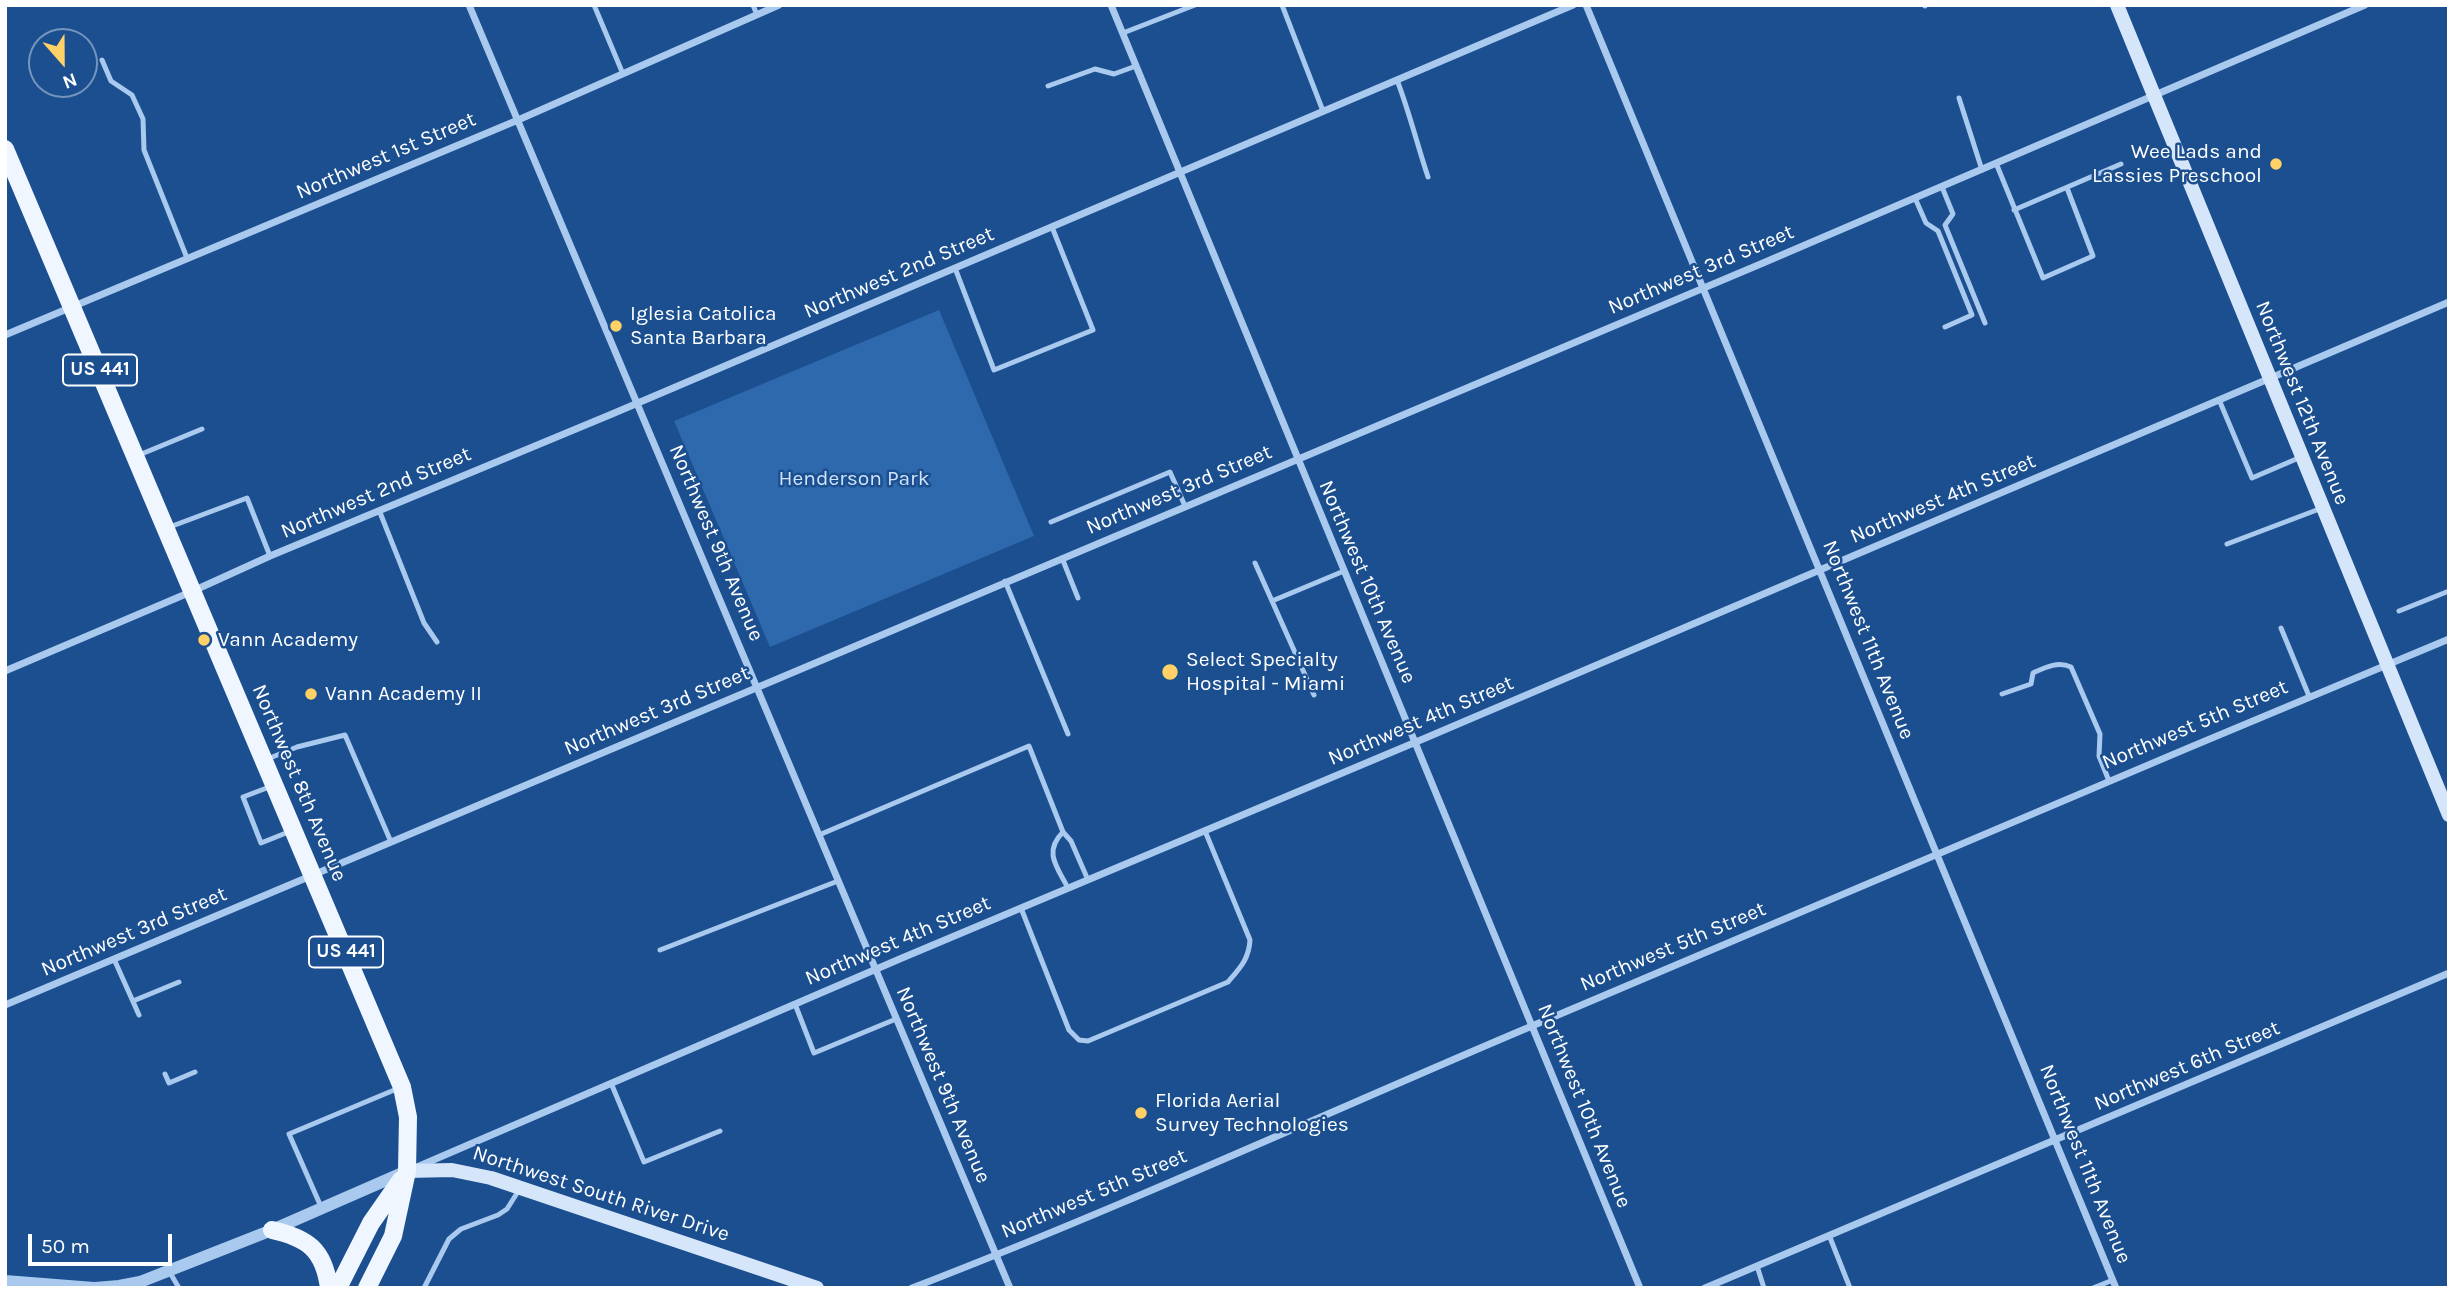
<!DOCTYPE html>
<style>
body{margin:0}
#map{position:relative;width:2454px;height:1293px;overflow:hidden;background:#1b4f8f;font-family:Karla,sans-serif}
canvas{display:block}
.frame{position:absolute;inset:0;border:7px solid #fff;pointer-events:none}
.north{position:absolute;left:28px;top:28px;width:70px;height:70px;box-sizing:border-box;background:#1b4f8f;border:2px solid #7695bc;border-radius:50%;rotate:159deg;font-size:19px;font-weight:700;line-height:28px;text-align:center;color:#fff}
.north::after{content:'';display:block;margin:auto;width:24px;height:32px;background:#ffd166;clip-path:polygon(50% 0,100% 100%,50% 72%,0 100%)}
.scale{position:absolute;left:28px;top:1234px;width:144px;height:32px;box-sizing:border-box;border:4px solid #fff;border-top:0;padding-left:9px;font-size:21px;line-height:24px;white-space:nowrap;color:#fff;-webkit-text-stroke:5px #1b4f8f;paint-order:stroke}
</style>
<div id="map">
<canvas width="2454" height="1293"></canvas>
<div class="frame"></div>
<div class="north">N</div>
<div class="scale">50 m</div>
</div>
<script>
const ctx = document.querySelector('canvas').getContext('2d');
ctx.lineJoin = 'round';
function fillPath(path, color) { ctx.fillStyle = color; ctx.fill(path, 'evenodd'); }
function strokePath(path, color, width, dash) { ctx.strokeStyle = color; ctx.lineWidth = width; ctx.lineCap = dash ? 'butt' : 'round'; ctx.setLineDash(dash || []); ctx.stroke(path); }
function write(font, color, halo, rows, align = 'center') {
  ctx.font = font + ' Karla,sans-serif'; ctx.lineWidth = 5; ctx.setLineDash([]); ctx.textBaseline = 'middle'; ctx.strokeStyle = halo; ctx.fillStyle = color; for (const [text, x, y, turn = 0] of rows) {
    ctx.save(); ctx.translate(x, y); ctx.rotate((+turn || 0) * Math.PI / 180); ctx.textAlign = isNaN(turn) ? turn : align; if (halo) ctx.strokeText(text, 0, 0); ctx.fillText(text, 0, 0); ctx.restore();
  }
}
const green = new Path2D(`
 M939,310l95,226 -264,111 -96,-226z`);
const service = new Path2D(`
 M594,5l29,69
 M753,5l4,10
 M1282,5l41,106
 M1925,5v1
 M1123,33l72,-28
 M102,60l9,21 21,14 11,24 1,31 43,108
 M1397,80c12,31 20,64 31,97
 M1048,86l47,-17 19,5 22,-8
 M1959,98l23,72
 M1996,163l47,115 50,-22 -26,-68
 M1942,187l11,27 -8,11 40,98
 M1915,198l11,25 12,8 34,84 -27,12
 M2014,210l107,-46
 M955,268l39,102 99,-40 -41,-103
 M2220,402l32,76 49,-21
 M139,455l63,-26
 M379,510l45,113 13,19
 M1051,522l119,-50 15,34
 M167,528l80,-30 23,58
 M2227,544l95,-36
 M1062,558l16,40
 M1255,563l17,38
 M1005,581l63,153
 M2399,611l50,-20
 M2281,628l28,68
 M2002,694l29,-10 2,-11c13,-6 25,-12 38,-6l29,67 -1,22 10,25
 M1314,695l-42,-94 72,-30
 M265,760l32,-13 48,-12 46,107
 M272,786l-29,11 18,46 30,-12
 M819,835l210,-89 34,86
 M1068,888c-11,-21 -25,-36 -5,-56l8,9 17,39
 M1021,908l48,122 10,10 9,1 140,-59c12,-14 21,-23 22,-42l-45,-109
 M660,950l178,-69
 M114,959l25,56
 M133,1001l46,-19
 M795,1004l19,49 82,-34
 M165,1074l4,9 26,-11
 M611,1083l33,79 76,-31
 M322,1209l-33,-75 110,-46
 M1829,1235l21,53
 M1757,1266l7,22
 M169,1271l10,17
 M424,1288l25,-49 12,-10 37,-14 9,-6 12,-19
 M2093,1288l20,-8`);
const minor = new Path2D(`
 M469,5l541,1283
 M1111,5l529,1283
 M1586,5l530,1283
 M5,335l513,-215 261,-115
 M5,671l188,-80 77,-35 342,-142 961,-409
 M5,1005l1758,-742 602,-258
 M417,1167l485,-209 514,-216 1033,-440
 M912,1288c200,-77 397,-167 594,-251 314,-134 628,-267 943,-398
 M1705,1288l744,-315`);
const tertiary = new Path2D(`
 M5,1281l89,7
 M95,1288l24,-2 21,-4 132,-52 135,-59`);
const secondary = new Path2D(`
 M2117,5l332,810
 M407,1171l45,-1 39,8 326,110`);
const primary = new Path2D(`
 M5,149l397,938 6,30 -1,54 -14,65 -26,52
 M272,1230c36,8 52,20 57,58
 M338,1288l33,-65 30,-43`);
const markers = [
 [2276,164,7,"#ffd166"],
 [616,326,7,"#ffd166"],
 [204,640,7,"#ffd166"],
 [1170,672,9,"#ffd166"],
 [311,694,7,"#ffd166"],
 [1141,1113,7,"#ffd166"]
];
const shields = [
 [100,370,74],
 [346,952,74]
];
const shieldNames = [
 ["US 441",100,370],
 ["US 441",346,952]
];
const poiNames = [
 ["Wee Lads and",2262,152,"right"],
 ["Lassies Preschool",2262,176,"right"],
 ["Iglesia Catolica",630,314],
 ["Santa Barbara",630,338],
 ["Vann Academy",218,640],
 ["Select Specialty",1186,660],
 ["Hospital - Miami",1186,684],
 ["Vann Academy II",325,694],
 ["Florida Aerial",1155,1101],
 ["Survey Technologies",1155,1125]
];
const streetNames = [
 ["Northwest 1st Street",386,156,-23],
 ["Northwest 3rd Street",1701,270,-23],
 ["Northwest 2nd Street",899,273,-23],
 ["Northwest 12th Avenue",2302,403,68],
 ["Northwest 3rd Street",1179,490,-23],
 ["Northwest 2nd Street",376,493,-23],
 ["Northwest 4th Street",1943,499,-23],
 ["Northwest 9th Avenue",716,543,67],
 ["Northwest 10th Avenue",1367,582,67],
 ["Northwest 11th Avenue",1868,640,68],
 ["Northwest 3rd Street",657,711,-23],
 ["Northwest 4th Street",1421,721,-23],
 ["Northwest 5th Street",2195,725,-23],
 ["Northwest 8th Avenue",299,783,67],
 ["Northwest 3rd Street",134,932,-23],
 ["Northwest 4th Street",898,941,-23],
 ["Northwest 5th Street",1673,947,-23],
 ["Northwest 6th Street",2187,1066,-23],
 ["Northwest 9th Avenue",943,1085,67],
 ["Northwest 10th Avenue",1584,1106,68],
 ["Northwest 11th Avenue",2085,1164,68],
 ["Northwest South River Drive",601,1194,18],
 ["Northwest 5th Street",1094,1194,-23]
];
const parkNames = [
 ["Henderson Park",854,479]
];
fillPath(green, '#2e69ad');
strokePath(service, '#a9c9ee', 5);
strokePath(minor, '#a9c9ee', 7);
strokePath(tertiary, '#a9c9ee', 12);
strokePath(secondary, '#d6e6fa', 14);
strokePath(primary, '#f0f6ff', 18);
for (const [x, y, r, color] of markers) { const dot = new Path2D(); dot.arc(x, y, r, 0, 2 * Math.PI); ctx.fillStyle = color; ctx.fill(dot); strokePath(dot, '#1b4f8f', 2.5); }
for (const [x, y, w] of shields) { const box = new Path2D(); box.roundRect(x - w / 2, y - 15.5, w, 31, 5); ctx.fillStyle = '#1b4f8f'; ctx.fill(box); strokePath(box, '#fff', 2); }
write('bold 19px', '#fff', null, shieldNames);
write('21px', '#fff', '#1b4f8f', poiNames, 'left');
write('21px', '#fff', '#1b4f8f', streetNames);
write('21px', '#cfe3fa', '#1b4f8f', parkNames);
</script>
